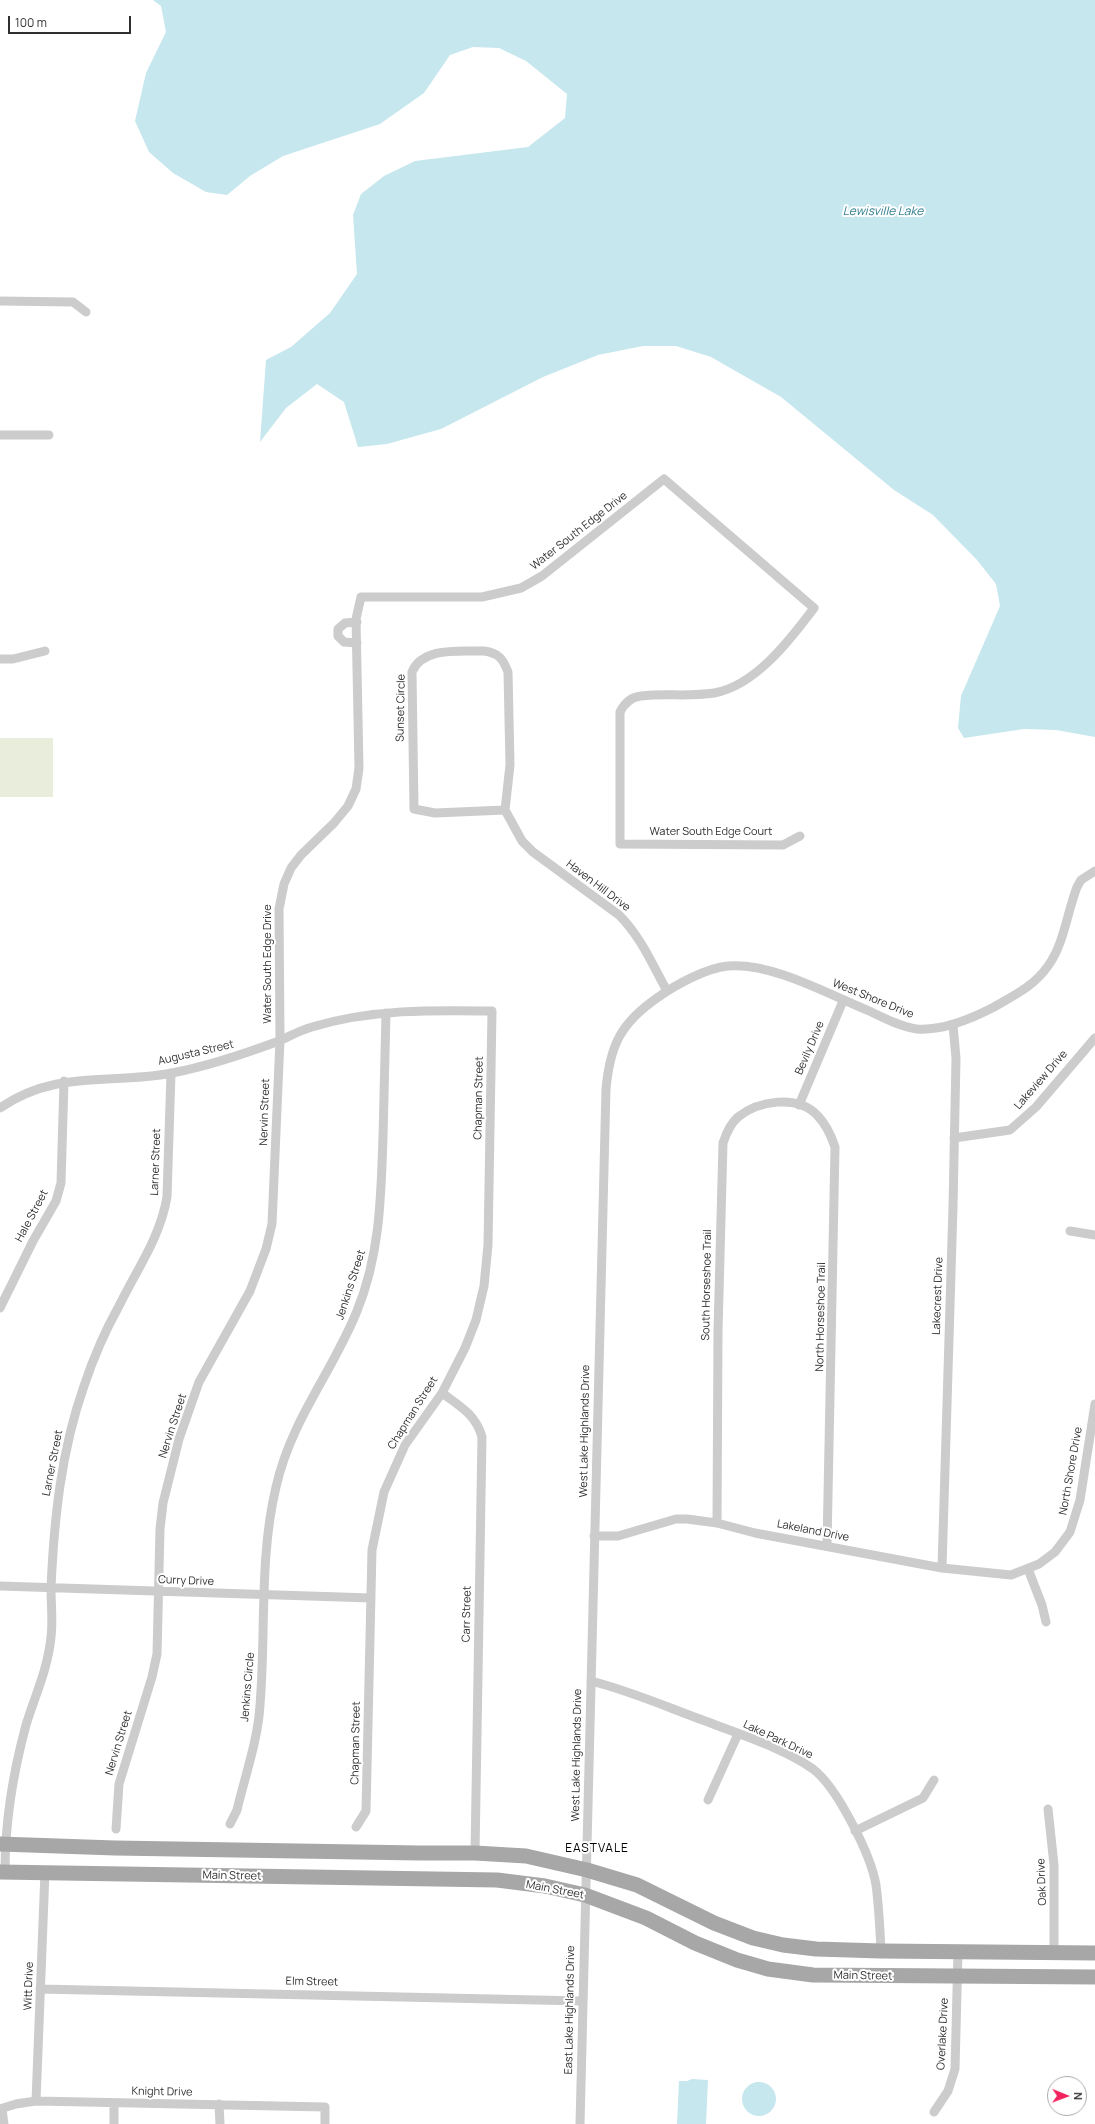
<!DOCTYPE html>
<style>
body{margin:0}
#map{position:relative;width:1095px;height:2124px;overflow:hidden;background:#fff;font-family:Manrope,sans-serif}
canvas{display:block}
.north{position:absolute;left:1047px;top:2076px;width:40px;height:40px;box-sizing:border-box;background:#fff;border:1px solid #acacac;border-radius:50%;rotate:91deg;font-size:11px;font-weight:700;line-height:16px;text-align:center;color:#2f2f2f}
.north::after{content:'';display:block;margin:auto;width:14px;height:18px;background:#f3235f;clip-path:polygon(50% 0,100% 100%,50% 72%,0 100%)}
.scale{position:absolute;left:8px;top:16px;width:123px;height:18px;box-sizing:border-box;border:2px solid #2f2f2f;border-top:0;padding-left:5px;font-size:12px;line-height:14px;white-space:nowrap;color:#2f2f2f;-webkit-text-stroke:3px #fff;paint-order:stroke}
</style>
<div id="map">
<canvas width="1095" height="2124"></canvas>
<div class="north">N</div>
<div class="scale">100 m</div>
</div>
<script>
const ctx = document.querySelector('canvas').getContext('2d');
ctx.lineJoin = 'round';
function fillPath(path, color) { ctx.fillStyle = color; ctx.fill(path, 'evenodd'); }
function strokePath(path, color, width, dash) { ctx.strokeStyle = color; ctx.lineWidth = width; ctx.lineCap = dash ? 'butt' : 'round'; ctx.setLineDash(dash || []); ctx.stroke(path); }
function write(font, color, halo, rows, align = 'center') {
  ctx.font = font + ' Manrope,sans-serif'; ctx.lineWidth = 4; ctx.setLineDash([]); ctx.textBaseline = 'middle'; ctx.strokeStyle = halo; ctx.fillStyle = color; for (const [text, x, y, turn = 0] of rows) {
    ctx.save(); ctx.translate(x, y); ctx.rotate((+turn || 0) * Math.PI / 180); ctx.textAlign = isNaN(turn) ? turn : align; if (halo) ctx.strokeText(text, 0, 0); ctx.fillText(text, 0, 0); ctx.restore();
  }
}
const green = new Path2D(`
 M0,738h53v59h-53z`);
const water = new Path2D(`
 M153,0h942v737l-39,-7 -32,-1 -60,9 -6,-10 3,-32 39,-90 -4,-22 -19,-24 -44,-45 -39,-25 -113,-93 -70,-40 -35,-11h-33l-45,9 -55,22 -102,52 -54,15 -29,3 -14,-45 -27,-18 -31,24 -26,34 6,-82 25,-13 39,-34 27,-39 -4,-59 8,-21 23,-18 31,-15 113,-14 37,-29 2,-24 -41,-33 -27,-13 -26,-1 -23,8 -26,38 -44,31 -97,32 -33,20 -23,19 -21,-3 -33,-19 -24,-21 -14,-31 11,-48 20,-41 -5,-26z
 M692,2079l16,1 -2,44h-29l2,-43h8z
 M742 2099a17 17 0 1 1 34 0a17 17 0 1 1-34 0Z`);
const street = new Path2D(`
 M0,301l73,1 13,10
 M0,435h49
 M357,622l-12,1 -7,6v7l6,6 13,1
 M484,651c15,2 19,8 24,21l2,93 -5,45 -70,3 -21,-4 -2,-137c11,-26 49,-20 72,-21z
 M0,659h13l32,-8
 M505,810l17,31 11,11 86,63c22,22 33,49 48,76
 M799,1105l44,-104
 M0,1108c57,-39 109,-23 172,-35 37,-7 72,-19 107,-32 11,-5 22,-11 33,-14 59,-18 120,-17 180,-16l-4,234 -4,41 -8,34 -11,28 -23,45 -37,52 -21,47 -12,58 -6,261 -10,16
 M954,1138l56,-8 26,-23 59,-69
 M1070,1231l25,4
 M0,1308l33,-67 23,-40 5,-18 3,-102
 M442,1393c18,13 34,22 40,44l-7,416
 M717,1523l1,-192 5,-188c3,-9 7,-19 15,-26 20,-16 59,-23 79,-2 9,9 14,20 18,32l-8,398
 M594,1536h24l58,-17h11l30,4 38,10 187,35 69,7 28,-11 16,-12 15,-20 10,-32 15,-96
 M942,1568l11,-361 3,-149 -3,-33
 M1028,1569l14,36 4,17
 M0,1586l371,12
 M591,1681c40,10 78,27 117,41 33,13 75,26 105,47 24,18 58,86 63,116 3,22 4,44 5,66
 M708,1800l30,-66
 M1048,1809l6,56v88
 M230,1824l7,-14c8,-34 21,-70 23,-105 6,-72 -1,-147 16,-218 15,-67 56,-114 81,-176 23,-56 24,-114 26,-174 1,-42 2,-83 3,-124
 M116,1829l3,-45 33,-107 5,-23 3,-125 3,-26 16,-64 20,-57 51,-91 16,-42 6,-25 8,-184 -1,-131 5,-25 7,-16 10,-13 33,-32 14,-17 8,-17 3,-21 -3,-149 5,-22h121l39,-9 21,-12 122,-97 150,129c-24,32 -59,78 -100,85 -25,4 -49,0 -73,3 -10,1 -17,8 -21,16v132l163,1 17,-9
 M855,1831l68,-33 11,-18
 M5,1871c0,-50 8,-98 21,-146 9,-29 22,-57 25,-88 2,-16 0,-33 0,-49 3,-68 10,-137 33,-202 9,-27 21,-55 35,-80 18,-37 41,-68 48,-109l4,-124
 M40,1989l542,12
 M36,2101l9,-229
 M219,2104l1,20
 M0,2109l16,-5 20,-3 289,6v17
 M2,2109l2,15
 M934,2112l14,-21 7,-22 3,-117
 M114,2124v-21
 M580,2124l26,-1035c4,-44 15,-66 51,-91 18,-13 49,-30 71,-32 43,-4 100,28 139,44 15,7 33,17 50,19 26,2 54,-10 77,-22 21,-12 40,-21 54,-41 16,-22 19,-53 29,-79l4,-7 14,-9`);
const primary = new Path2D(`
 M0,1844l115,4 304,5h56l51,3 61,14 50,15 77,38 39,15 30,7 33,4 65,2 214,2
 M0,1872l497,8 48,6 40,9 61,23 49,25 42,17 31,9 45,6 282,2`);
const streetNames = [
 ["Water South Edge Drive",579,531,-38],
 ["Sunset Circle",401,708,-89],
 ["Water South Edge Court",711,832],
 ["Haven Hill Drive",598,886,37],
 ["Water South Edge Drive",268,964,-90],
 ["West Shore Drive",873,999,22],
 ["Bevily Drive",810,1048,-67],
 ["Augusta Street",196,1053,-13],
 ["Lakeview Drive",1041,1080,-49],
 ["Chapman Street",479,1098,-89],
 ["Nervin Street",265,1112,-88],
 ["Larner Street",156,1162,-88],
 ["Hale Street",32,1216,-62],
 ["Jenkins Street",351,1285,-72],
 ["South Horseshoe Trail",707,1285,-89],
 ["Lakecrest Drive",938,1296,-88],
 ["North Horseshoe Trail",821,1317,-89],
 ["Chapman Street",413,1413,-58],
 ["Nervin Street",173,1426,-72],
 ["West Lake Highlands Drive",585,1431,-89],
 ["Larner Street",53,1463,-79],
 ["North Shore Drive",1071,1471,-80],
 ["Lakeland Drive",813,1531,11],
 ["Curry Drive",186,1581,2],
 ["Carr Street",467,1614,-89],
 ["Jenkins Circle",248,1687,-85],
 ["Lake Park Drive",778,1740,25],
 ["Nervin Street",119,1743,-73],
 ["Chapman Street",356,1743,-89],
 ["West Lake Highlands Drive",577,1755,-89],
 ["Main Street",232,1876,1],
 ["Oak Drive",1042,1882,-92],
 ["Main Street",555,1890,11],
 ["Main Street",863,1976,1],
 ["Elm Street",312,1982,1],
 ["Witt Drive",29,1986,-88],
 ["East Lake Highlands Drive",570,2010,-89],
 ["Overlake Drive",943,2034,-87],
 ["Knight Drive",162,2092,1]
];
const waterNames = [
 ["Lewisville Lake",883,212]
];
const neighbourhoodNames = [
 ["EASTVALE",597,1849]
];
fillPath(green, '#e9eddb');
fillPath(water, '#c6e7ee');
strokePath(street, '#ccc', 9);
strokePath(primary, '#a7a7a7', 15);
write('11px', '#2f2f2f', '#fff', streetNames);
write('italic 12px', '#348090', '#fff', waterNames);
ctx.letterSpacing = '1px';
write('12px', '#000', '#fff', neighbourhoodNames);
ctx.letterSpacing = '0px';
</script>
